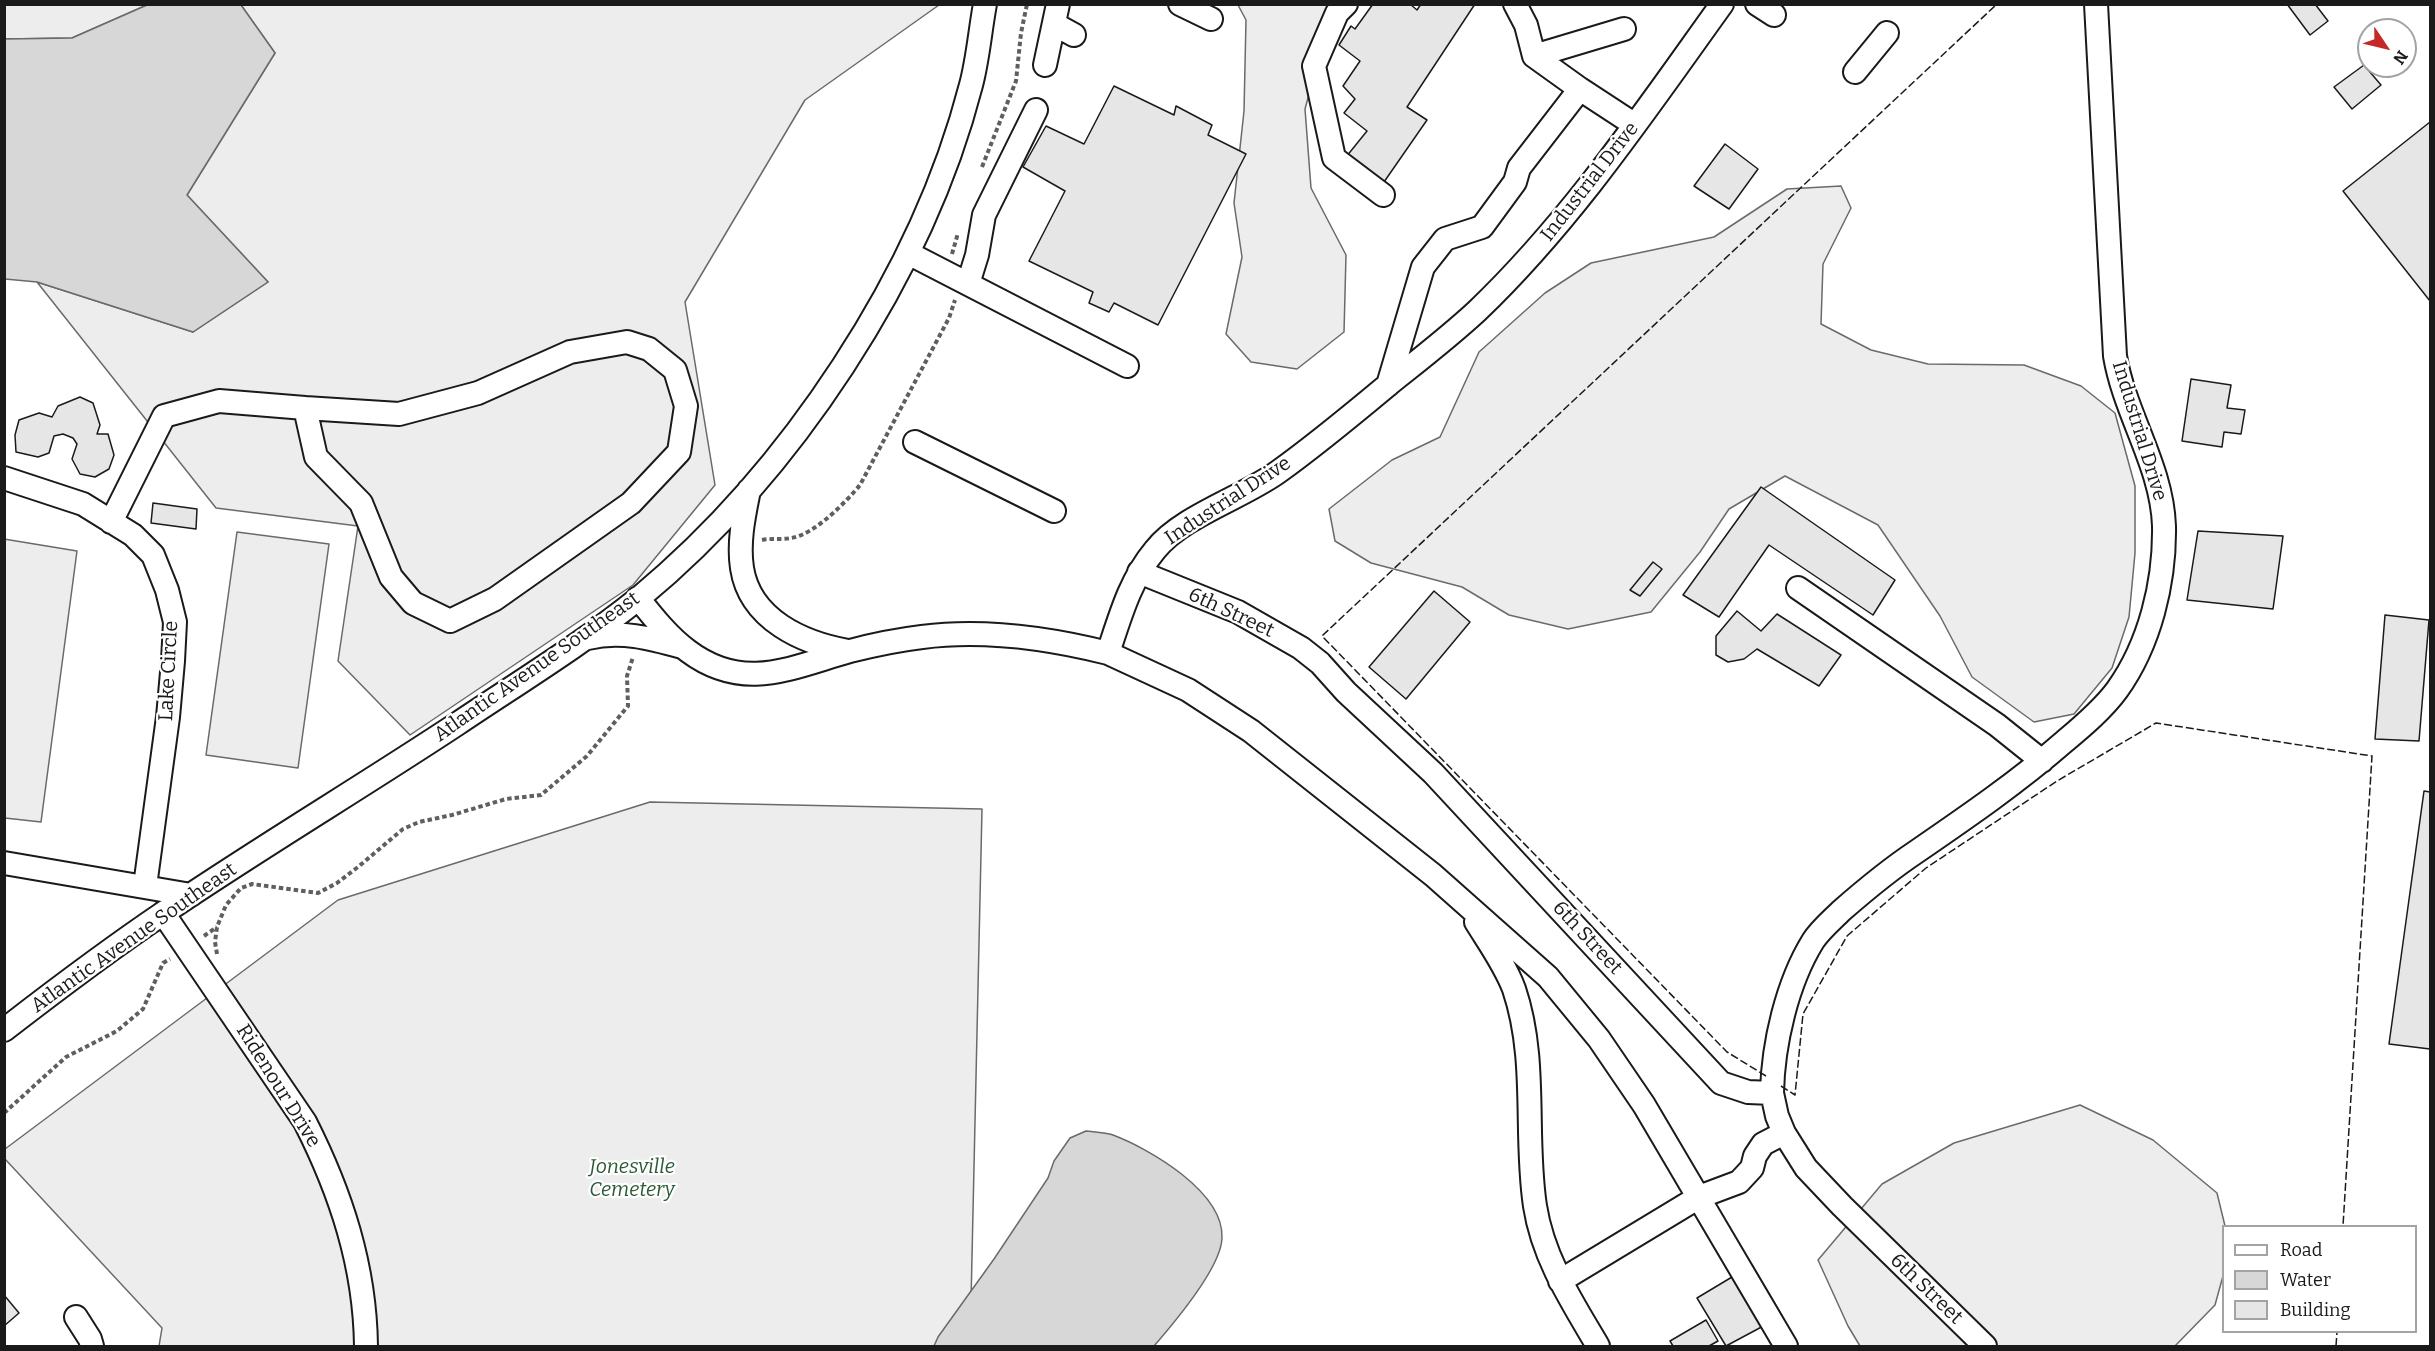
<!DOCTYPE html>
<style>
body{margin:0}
#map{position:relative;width:2435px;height:1351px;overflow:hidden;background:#fff;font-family:Bitter,serif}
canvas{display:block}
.frame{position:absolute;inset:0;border:6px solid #1a1a1a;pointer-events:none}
.legend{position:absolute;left:2222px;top:1225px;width:195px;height:108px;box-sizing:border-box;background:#fff;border:2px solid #a3a3a3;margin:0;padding:8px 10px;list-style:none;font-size:18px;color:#1a1a1a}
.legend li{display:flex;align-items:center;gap:12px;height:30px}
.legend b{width:30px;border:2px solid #a3a3a3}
.north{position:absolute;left:2357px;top:18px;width:60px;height:60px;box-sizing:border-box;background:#fff;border:2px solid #a3a3a3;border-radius:50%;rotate:125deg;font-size:16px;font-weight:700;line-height:24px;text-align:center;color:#1a1a1a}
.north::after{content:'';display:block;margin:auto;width:21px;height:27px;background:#c62828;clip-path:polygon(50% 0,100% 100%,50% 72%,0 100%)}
</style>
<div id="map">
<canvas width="2435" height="1351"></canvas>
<div class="frame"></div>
<ul class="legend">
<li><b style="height:8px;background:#fff"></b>Road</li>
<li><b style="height:16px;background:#d7d7d7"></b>Water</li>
<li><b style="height:16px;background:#e6e6e6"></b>Building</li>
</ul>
<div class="north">N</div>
</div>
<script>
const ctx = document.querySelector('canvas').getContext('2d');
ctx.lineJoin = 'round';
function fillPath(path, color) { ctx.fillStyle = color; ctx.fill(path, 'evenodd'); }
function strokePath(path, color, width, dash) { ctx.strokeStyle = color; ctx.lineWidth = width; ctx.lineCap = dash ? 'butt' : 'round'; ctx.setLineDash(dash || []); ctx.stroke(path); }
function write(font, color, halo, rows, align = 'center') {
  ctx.font = font + ' Bitter,serif'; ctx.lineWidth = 4.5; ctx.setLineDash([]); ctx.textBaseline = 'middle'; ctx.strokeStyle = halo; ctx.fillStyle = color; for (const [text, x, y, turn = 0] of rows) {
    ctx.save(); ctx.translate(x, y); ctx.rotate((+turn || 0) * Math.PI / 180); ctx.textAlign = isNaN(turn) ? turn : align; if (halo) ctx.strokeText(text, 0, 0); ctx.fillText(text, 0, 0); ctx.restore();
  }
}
const built = new Path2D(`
 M4,5h143l-75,33 -67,1z
 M241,5h698l-134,95 -120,202 30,183 -82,100 -223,150 -72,-74 20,-135 -142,-18 -179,-226 156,50 75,-50 -81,-87 88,-142z
 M1238,5h95l-28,104 6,79 35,67 -2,77 -47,37 -46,-7 -25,-28 16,-77 -8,-54 10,-92 2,-91z
 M1841,186l10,22 -28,56 -2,60 50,26 57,14 96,1 57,21 34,27 20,73v67l-6,64 -17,51 -38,46 -40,8 -62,-45 -32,-61 -62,-91 -93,-49 -56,33 -29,43 -49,60 -83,17 -59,-14 -47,-28 -91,-24 -36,-22 -6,-32 63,-49 48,-23 39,-85 66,-59 46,-30 123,-26 73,-48z
 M237,532l92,12 -31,224 -92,-13z
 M4,539l73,12 -36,271 -36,-4z
 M650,802l332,7 -12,537h-811l3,-18 -157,-169v-10l333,-249z
 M2080,1105l73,35 64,53 8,33 -2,50 -8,29 -40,41h-315l-12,-20 -30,-66 64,-76 72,-41z`);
const water = new Path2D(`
 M147,5h94l34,48 -88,142 81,87 -75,50 -156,-50 -32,-3v-240l67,-1z
 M1086,1131c8,1 19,1 27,4 37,14 111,57 109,103 -1,29 -48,85 -68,108h-220l4,-9 56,-78 54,-81 6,-17 16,-23z`);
const building = new Path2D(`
 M1373,4h37l7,6 4,-6h54l-68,103 20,13 -43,62 -38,-25 21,-26 -23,-18 11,-14 -12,-13 17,-25 -21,-16 12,-19 4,3z
 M2287,4h28l13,17 -18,14z
 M2364,65l17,20 -29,24 -18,-22z
 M1114,86l60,29 2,-9 36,19 -4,10 38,19 -88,171 -44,-22 -5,9 -20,-9 4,-11 -64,-31 36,-70 -42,-24 23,-41 38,18z
 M2430,122v179l-87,-110z
 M1725,144l33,25 -29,40 -35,-23z
 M2191,379l40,6 -4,23 18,2 -4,24 -17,-2 -2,15 -40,-6z
 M80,397l13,6 7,22 -3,9h11l6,21 -5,14 -14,8 -15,-3 -8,-15 5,-15 -4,-6 -10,-4 -9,2 -5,17 -11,4 -22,-5 -1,-17 4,-15 20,-7 13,4 6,-11z
 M1761,487l134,93 -22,35 -104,-70 -50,72 -36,-22z
 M153,503l44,6 -1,20 -45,-6z
 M2198,531l85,5 -10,73 -86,-9z
 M1653,562l9,7 -22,27 -10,-6z
 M1434,591l36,31 -64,77 -37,-32z
 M1737,611l24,20 16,-17 64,41 -22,31 -62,-37 -13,10 -16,3 -12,-7v-19z
 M2385,615l44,5 -10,121 -44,-2z
 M2424,791l6,1v257l-41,-5z
 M1752,1265l30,51 -56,30 -29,-48z
 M4,1295l15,18 -15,13z
 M1706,1320l12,21 -9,5h-36l-3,-5z`);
const path = new Path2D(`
 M982,167l34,-86 5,-48 6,-29
 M952,254l6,-21
 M762,540c10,-2 20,0 29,-2 23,-3 55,-36 69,-53l89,-167 6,-18
 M204,936l13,-9
 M217,954l-2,-12 2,-15 9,-22 15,-17 11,-4 66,9 19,-10 21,-16 45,-38 16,-7 33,-7 54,-16 35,-4 46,-39 41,-50 -1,-30 6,-19
 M4,1113l62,-56 51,-26 26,-22 20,-46 7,-4`);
const minor = new Path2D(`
 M1180,4l31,15
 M1346,4l-9,9 -23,53 20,92 49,37
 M1515,4l11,21 8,31 46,33
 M1757,4l17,11
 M1054,24l20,11
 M1534,56l90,-27
 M1045,65l13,-61
 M1855,72l32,-39
 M908,253l219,113
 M968,284l9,-29 7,-40 52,-105
 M1388,385l35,-118 22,-28 37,-12 33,-45 4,-14 61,-79 55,36
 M915,442l139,69
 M4,478l79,26 50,31 20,20 14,35 8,32 -2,39 -5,56 -23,169
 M749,490c-5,25 -11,52 -7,78 8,52 61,75 106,83
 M111,522l53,-106 55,-15 86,7 11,49 45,46 30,74 22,26 37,18 45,-22 136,-96 48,-51 7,-46 -11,-36 -26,-21 -22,-7 -57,10 -92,41 -79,21 -94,-6
 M1139,572l99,40 63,36 19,15 26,29 87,81 288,310 27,9 24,1 5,23 7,17 22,35 36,38 143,140
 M1798,588l199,137 45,36
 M638,598c15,19 31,39 50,53 56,42 104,16 162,0 23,-6 47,-11 72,-14 61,-8 126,1 186,16 12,-36 22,-73 47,-103 27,-34 87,-52 123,-78 38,-27 75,-58 111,-88 30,-24 60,-47 88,-73 95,-91 168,-200 245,-307
 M588,638c32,-8 62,0 94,9
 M1108,653l80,37 63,41 182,144 115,102 51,62 45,66 142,241
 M4,863l187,32
 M163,913l142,209c36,71 60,144 61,224
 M1476,922c13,21 29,43 38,67 24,71 10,145 21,217 8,52 37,96 63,140
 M4,1030c53,-41 106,-81 161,-118 96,-65 195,-124 292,-188 61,-41 125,-80 182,-126 151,-125 283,-323 332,-513 7,-26 9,-54 14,-81
 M1772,1093c1,-49 15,-110 41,-152 7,-11 19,-21 28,-30 24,-21 48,-41 75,-59 51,-35 102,-70 149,-111 18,-15 38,-32 52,-51 33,-46 48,-108 47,-164 -2,-60 -39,-111 -49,-170l-19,-352
 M1560,1281l139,-84 40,-15 13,-14 3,-12 8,-12 21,-11
 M76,1317l14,22 2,7`);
const fence = new Path2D(`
 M1766,1076l-39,-24 -405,-416 675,-632
 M1781,1086l14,9 8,-81 44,-78 79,-68 131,-87 99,-58 216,33 -29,470
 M2336,1346l1,-14`);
const streetNames = [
 ["Industrial Drive",1590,182,-52],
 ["Industrial Drive",2139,431,73],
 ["Industrial Drive",1228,501,-33],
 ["6th Street",1231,613,25],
 ["Atlantic Avenue Southeast",537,667,-35],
 ["Lake Circle",169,671,-87],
 ["Atlantic Avenue Southeast",134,938,-35],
 ["6th Street",1587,938,47],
 ["Ridenour Drive",278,1086,58],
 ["6th Street",1926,1289,44]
];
const parkNames = [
 ["Jonesville",632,1167],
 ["Cemetery",632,1190]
];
fillPath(built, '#ededed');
strokePath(built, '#6a6a6a', 1.5);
fillPath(water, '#d7d7d7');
strokePath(water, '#6a6a6a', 1.5);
fillPath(building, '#e6e6e6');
strokePath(building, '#1a1a1a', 1.5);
strokePath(minor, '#1a1a1a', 26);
strokePath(path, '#5f5f5f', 4, [4.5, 3]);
strokePath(minor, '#fff', 22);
strokePath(fence, '#1a1a1a', 1.5, [8, 3]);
write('20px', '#1a1a1a', '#fff', streetNames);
write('italic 20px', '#2b5a34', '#fff', parkNames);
</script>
